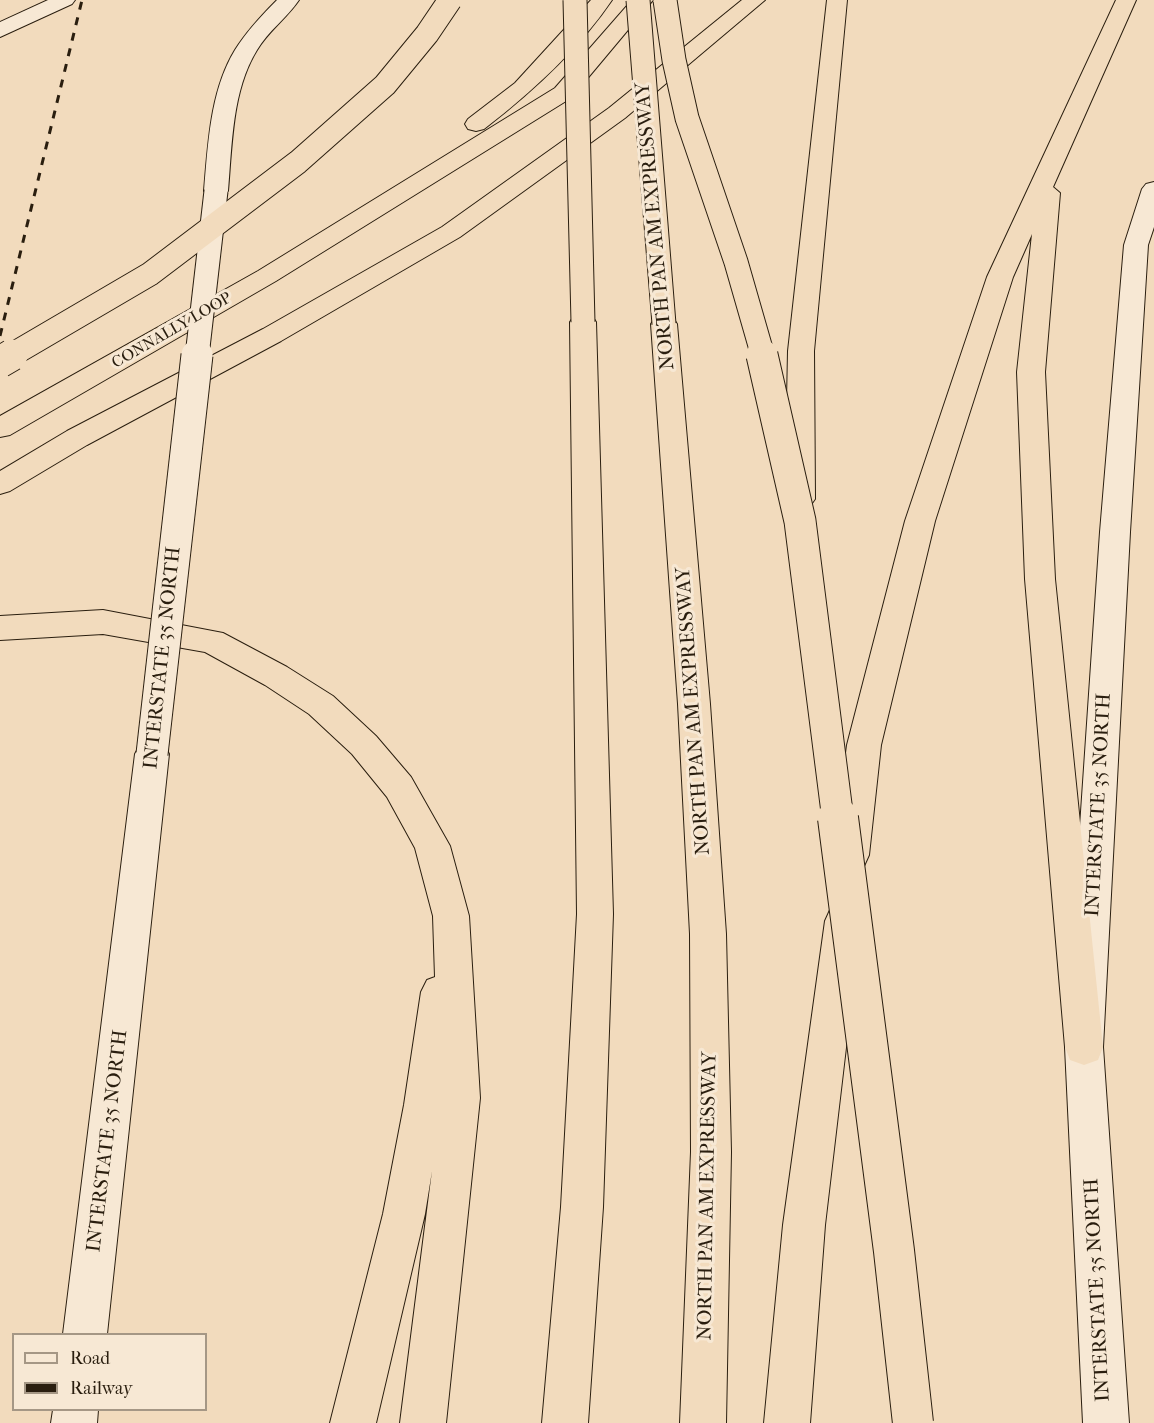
<!DOCTYPE html>
<style>
body{margin:0}
#map{position:relative;width:1154px;height:1423px;overflow:hidden;background:#f2dbbd;font-family:"IM FELL French Canon",serif}
canvas{display:block}
.legend{position:absolute;left:12px;top:1333px;width:195px;height:78px;box-sizing:border-box;background:#f7e8d4;border:2px solid #a59785;margin:0;padding:8px 10px;list-style:none;font-size:18px;color:#2a1e0f}
.legend li{display:flex;align-items:center;gap:12px;height:30px}
.legend b{width:30px;border:2px solid #a59785}
</style>
<div id="map">
<canvas width="1154" height="1423"></canvas>
<ul class="legend">
<li><b style="height:8px;background:#f7e8d4"></b>Road</li>
<li><b style="height:8px;background:#2a1e0f"></b>Railway</li>
</ul>
</div>
<script>
const ctx = document.querySelector('canvas').getContext('2d');
ctx.lineJoin = 'round';
function strokePath(path, color, width, dash) { ctx.strokeStyle = color; ctx.lineWidth = width; ctx.lineCap = dash ? 'butt' : 'round'; ctx.setLineDash(dash || []); ctx.stroke(path); }
function fillPath(path, color) { ctx.fillStyle = color; ctx.fill(path, 'evenodd'); }
function write(font, color, halo, rows, align = 'center') {
  ctx.font = font + ' "IM FELL French Canon",serif'; ctx.lineWidth = 6; ctx.setLineDash([]); ctx.textBaseline = 'middle'; ctx.strokeStyle = halo; ctx.fillStyle = color; for (const [text, x, y, turn = 0] of rows) {
    ctx.save(); ctx.translate(x, y); ctx.rotate((+turn || 0) * Math.PI / 180); ctx.textAlign = isNaN(turn) ? turn : align; if (halo) ctx.strokeText(text, 0, 0); ctx.fillText(text, 0, 0); ctx.restore();
  }
}
const secondary = new Path2D(`
 M48,0h27l-3,4 -72,33v-15z
 M277,0h22c-12,18 -31,31 -42,50 -25,40 -25,95 -29,141l-4,5 -8,2 -8,-2 -4,-5c4,-46 6,-100 31,-141 12,-19 27,-35 42,-50z
 M1154,182v45l-6,18 -18,287 -27,515 26,376h-46l-18,-376 35,-515 24,-287 18,-56 4,-5z
 M152,741l12,4 5,9 -62,580h-44l72,-580 5,-9z
 M53,1410h45l-1,13h-46z`);
const motorway = new Path2D(`
 M591,0h21c-34,50 -80,92 -128,129l-8,2 -8,-2 -3,-5 3,-5 47,-36z
 M632,0h21l-82,98 -295,183 -266,154 -10,2v-21l258,-145 297,-183z
 M742,0h23l-140,118 -165,119 -179,104 -194,104 -77,46 -10,3v-23l67,-40 196,-102 179,-102 167,-119z
 M827,0h20l-33,351 1,148 -5,7 -10,3 -10,-3 -5,-7 3,-148z
 M1116,0h20l-83,187 7,6 -15,179 10,207 48,468 -5,13 -14,5 -14,-5 -5,-13 -40,-468 -8,-207 15,-138 -19,43 -78,244 -54,224 -12,110 -5,11 -13,4 -13,-4 -5,-11 14,-110 58,-224 82,-244z
 M583,314l9,2 4,6 17,592 -10,293 -15,216h-46l19,-216 16,-293 -7,-592 4,-6z
 M664,316l9,2 4,6 33,380 16,230 5,218 -5,271h-46l11,-271 -1,-218 -12,-230 -27,-380 4,-6z
 M103,610l120,23 64,34 46,29 43,40 35,41 39,69 19,70 11,182 -34,325h-46l32,-252 -7,43 -49,209h-46l53,-209 21,-109 17,-113 6,-12 8,-3 -2,-61 -18,-68 -28,-51 -35,-43 -43,-40 -44,-29 -60,-33 -102,-18 -103,6v-24z
 M843,905l13,5 5,11 -36,304 -15,198h-46l19,-198 42,-304 5,-11z`);
const rail = new Path2D(`
 M0,336l82,-336`);
const secondaryBridgeFar1 = new Path2D(`
 M197,356l19,-165`);
const secondaryBridge = new Path2D(`
 M152,754l45,-399`);
const motorwayBridgeFar2 = new Path2D(`
 M575,0l8,322
 M638,0l26,324
 M665,0l9,60 13,58 49,144 27,94
 M10,356l140,-82 148,-112 87,-77 42,-51 23,-34`);
const motorwayBridgeFar1 = new Path2D(`
 M762,355l38,166 38,299
 M0,362l12,-7`);
const motorwayBridge = new Path2D(`
 M838,818l56,433 19,172`);
const farStreetnames = [
 ["CONNALLY LOOP",172,331,-30]
];
const streetNames = [
 ["NORTH PAN AM EXPRESSWAY",656,226,-95],
 ["INTERSTATE 35 NORTH",163,658,-84],
 ["NORTH PAN AM EXPRESSWAY",694,711,-94],
 ["INTERSTATE 35 NORTH",1099,805,-87],
 ["INTERSTATE 35 NORTH",108,1141,-83],
 ["NORTH PAN AM EXPRESSWAY",708,1196,-89],
 ["INTERSTATE 35 NORTH",1098,1290,-93]
];
strokePath(secondary, '#2a1e0f', 2);
strokePath(motorway, '#2a1e0f', 2);
fillPath(secondary, '#f7e8d4');
fillPath(motorway, '#f2dbbd');
strokePath(rail, '#2a1e0f', 3, [8, 8]);
strokePath(secondaryBridgeFar1, '#2a1e0f', 25, []);
strokePath(secondaryBridge, '#2a1e0f', 33, []);
strokePath(motorwayBridgeFar2, '#2a1e0f', 25, []);
strokePath(motorwayBridgeFar1, '#2a1e0f', 33, []);
strokePath(motorwayBridge, '#2a1e0f', 42, []);
strokePath(secondaryBridgeFar1, '#f7e8d4', 23);
strokePath(secondaryBridge, '#f7e8d4', 31);
strokePath(motorwayBridgeFar2, '#f2dbbd', 23);
strokePath(motorwayBridgeFar1, '#f2dbbd', 31);
strokePath(motorwayBridge, '#f2dbbd', 40);
write('16px', '#2a1e0f', '#f7e8d4', farStreetnames);
write('20px', '#2a1e0f', '#f7e8d4', streetNames);
</script>
